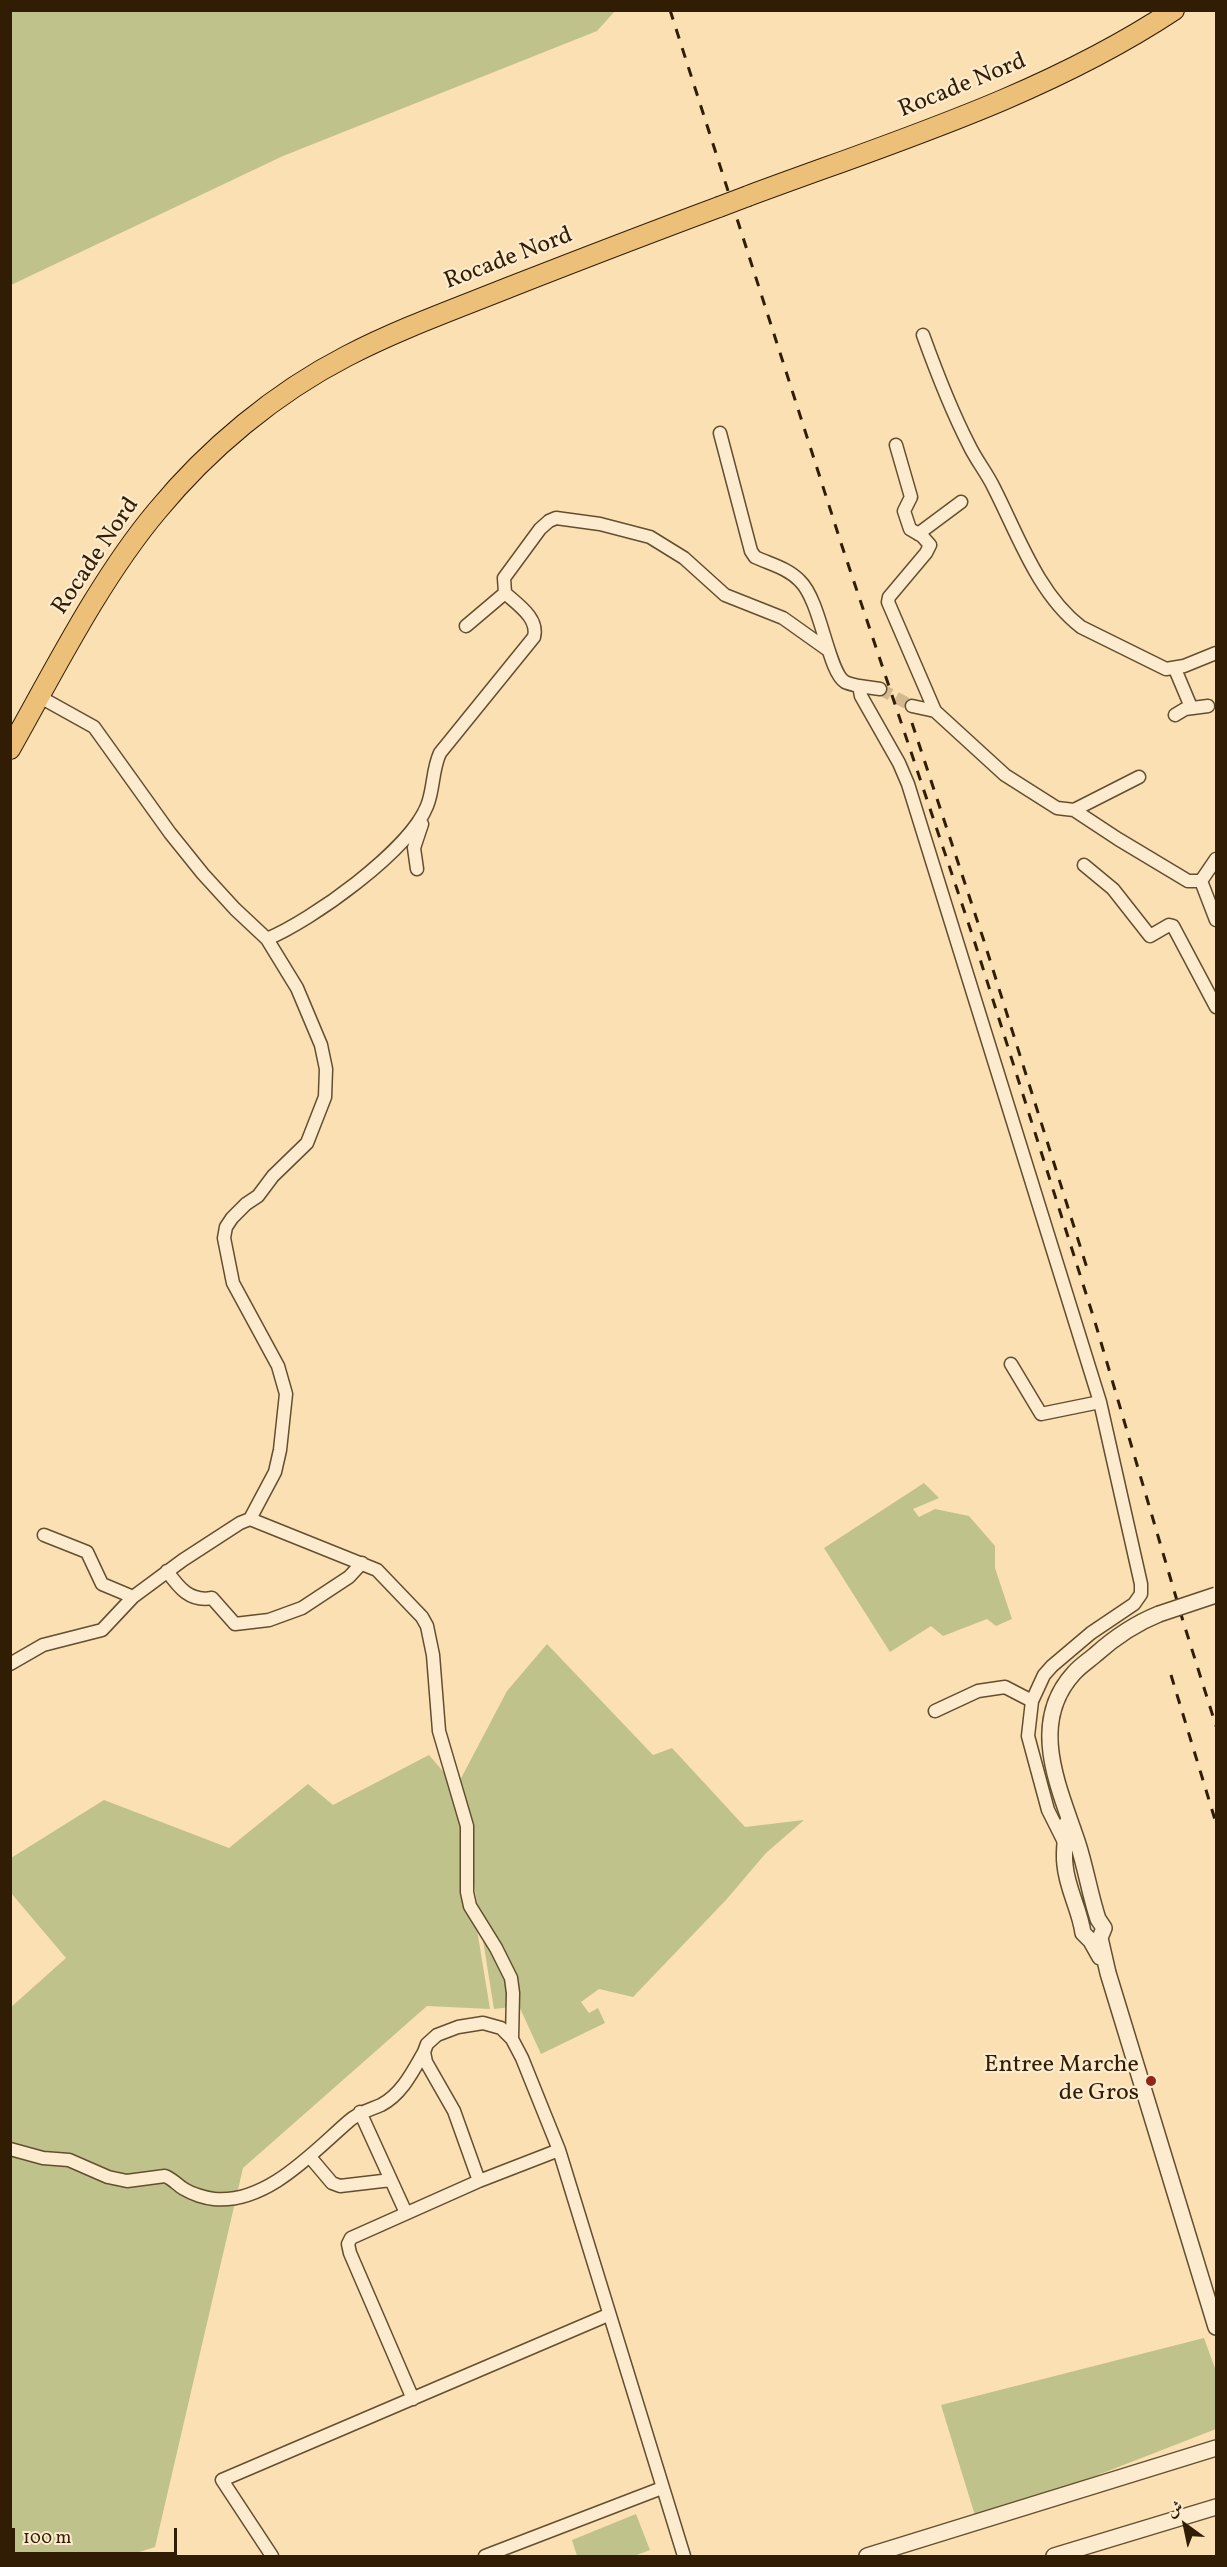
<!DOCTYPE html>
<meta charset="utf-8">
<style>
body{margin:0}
#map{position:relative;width:1227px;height:2567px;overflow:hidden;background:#fae0b3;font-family:Vollkorn,Amiri,serif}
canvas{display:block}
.frame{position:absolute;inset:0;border:12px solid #311d03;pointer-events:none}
.north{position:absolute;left:1155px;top:2495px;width:60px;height:60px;-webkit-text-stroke:4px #fcebce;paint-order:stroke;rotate:327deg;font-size:16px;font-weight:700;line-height:24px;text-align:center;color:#311d03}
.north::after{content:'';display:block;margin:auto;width:21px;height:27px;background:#311d03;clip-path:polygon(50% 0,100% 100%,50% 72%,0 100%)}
.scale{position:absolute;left:12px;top:2528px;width:165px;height:27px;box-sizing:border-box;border:3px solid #311d03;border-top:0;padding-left:8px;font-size:18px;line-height:21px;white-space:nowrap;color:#311d03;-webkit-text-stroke:4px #fcebce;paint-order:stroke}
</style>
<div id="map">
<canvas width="1227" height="2567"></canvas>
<div class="frame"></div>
<div class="north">ش</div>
<div class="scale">100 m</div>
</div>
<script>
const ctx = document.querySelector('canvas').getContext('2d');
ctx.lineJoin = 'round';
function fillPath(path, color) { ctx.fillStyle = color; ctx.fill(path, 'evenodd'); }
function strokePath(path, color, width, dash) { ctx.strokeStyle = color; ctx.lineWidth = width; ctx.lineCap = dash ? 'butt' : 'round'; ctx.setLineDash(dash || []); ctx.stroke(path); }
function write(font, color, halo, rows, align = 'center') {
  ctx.font = font + ' Vollkorn,serif'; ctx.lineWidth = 4.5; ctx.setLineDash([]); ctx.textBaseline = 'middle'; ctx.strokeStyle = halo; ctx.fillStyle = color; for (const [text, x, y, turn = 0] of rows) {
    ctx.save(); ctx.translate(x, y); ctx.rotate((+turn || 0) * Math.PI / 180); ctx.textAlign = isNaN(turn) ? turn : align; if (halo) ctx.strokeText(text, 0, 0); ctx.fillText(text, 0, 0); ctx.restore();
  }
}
const green = new Path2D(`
 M10,11l1,-1 604,1 -18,20 -314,125 -272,129z
 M924,1483l15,15 -26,11 6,8 16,-8 34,7 26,30v22l17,51 -16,7 -9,-7 -44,17 -12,-10 -41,26 -66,-104z
 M547,1644l106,111 19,-7 73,79 59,-7 -38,33 -40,47 -93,97 -34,-8 -18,13 8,11 9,-5 7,15 -64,31 -22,-48 -25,3 -36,-225 49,-93z
 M429,1755l24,28 37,226 -63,-3 -184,162 -88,379 -28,9h-116l-1,-548 56,-50 -55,-65v-35l93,-58 125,48 79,-64 25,21z
 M1204,2338l12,33v58l-239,93 -36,-117z
 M636,2514l14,36 -16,6h-57l-5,-16z`);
const minorTunnel = new Path2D(`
 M880,689l32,17`);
const minor = new Path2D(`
 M923,335c13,36 28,75 46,110 7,15 18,28 25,43 24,47 44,106 87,139l85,42 18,-3 32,-13
 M720,433l31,118 4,6c15,7 33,11 45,24 21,20 28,91 45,101 4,2 10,3 14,4l2,10 38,67 9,21 192,618 41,182v10l-7,10 -43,29 -39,33 -8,9 -12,26 -4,35 20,74 18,36
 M896,445l15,52 -7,14 6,18 12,7 8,9 -4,8 -37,44 -1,5 47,109 70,64 52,33 17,2 44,29 70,42h13
 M918,534l43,-32
 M466,626l39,-33
 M1175,669l16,38
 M859,686l21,3
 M40,697l54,30 76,106 33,41 32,35 32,30 30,49 24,57 5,24 -1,28 -18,46 -34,33 -15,20 -12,8 -14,14 -6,9 -2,11 9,45 45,83 8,28 -6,56 -5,22 -25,47
 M912,706l23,5
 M1175,715l10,-6 23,-3
 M1074,810l65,-33
 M1216,859l-15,22 15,39
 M1084,865l29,24 37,47 19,-11 4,1 43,81
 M417,869l-3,-21 8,-24
 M267,939c44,-18 142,-88 160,-133 7,-17 5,-36 13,-53l94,-116c5,-19 -17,-33 -29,-44l-1,-15 36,-49 9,-8 7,-3 44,6 50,13 34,21 41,37 58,23 45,32
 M1011,1364l30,50 59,-12
 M44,1535l43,17 15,32 31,13
 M167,1571c12,17 23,31 45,27l23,26 34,-4 33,-12 47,-31 13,-14
 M10,1664l33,-19 59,-15 31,-33 50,-37 57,-37 10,-4 127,51 45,47 5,9 6,29 6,76 28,95v66l3,14 26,42 15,30 2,15 -1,46
 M935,1711l43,-20 27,-4 27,14
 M360,2112l46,101
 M10,2149l33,9 26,2 39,17 19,4 38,-5c8,3 12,9 19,13 8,5 21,9 30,10 53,5 99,-47 135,-78 10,-9 21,-11 32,-16 21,-11 32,-34 43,-53
 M310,2157l22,26 8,3 51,-6
 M479,2181l-25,-70 -28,-49 -2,-10 3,-8 10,-9 21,-8 25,-4 18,5 11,11 10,19 37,92 125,406
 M413,2399l-63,-146 -2,-9 3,-6 128,-57 80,-31
 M272,2556l-50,-76 386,-165
 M485,2556l177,-68`);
const tertiary = new Path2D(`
 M1159,1614c-25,10 -44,23 -64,41 -7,6 -15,11 -21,18 -47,51 -14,116 4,171 8,25 12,51 20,75l6,9 -4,10 8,35 108,354
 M1067,1823c-1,14 -4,28 -2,42 2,24 15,45 18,68l8,8 9,16
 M867,2556l349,-108
 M1054,2556l162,-49`);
const trunk = new Path2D(`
 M748,196c145,-54 296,-100 426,-186
 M10,749c44,-78 90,-170 147,-238 51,-62 118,-118 190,-155 52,-27 108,-47 163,-69 69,-27 139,-54 209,-80`);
const rail = new Path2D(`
 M670,10l172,536 132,394 121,382 88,299 33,105
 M912,723l71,215 104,330
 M1171,1675l45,148`);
const tertiaryBridge = new Path2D(`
 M1159,1614l57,-19`);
const trunkBridge = new Path2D(`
 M719,207l29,-11`);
const markers = [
 [1151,2081,6,"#8f2418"]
];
const streetNames = [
 ["Rocade Nord",963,87,-22],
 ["Rocade Nord",509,260,-21],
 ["Rocade Nord",97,557,-56]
];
const poiNames = [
 ["Entree Marche",1139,2067],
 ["de Gros",1139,2095]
];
fillPath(green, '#c0c28b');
strokePath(minorTunnel, '#d2b990', 12, [12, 6]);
strokePath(minor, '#634e2f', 15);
strokePath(tertiary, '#634e2f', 18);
strokePath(trunk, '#311d03', 22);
strokePath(minor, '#fcebce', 12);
strokePath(tertiary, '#fcebce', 15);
strokePath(trunk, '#edc07a', 20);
strokePath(rail, '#311d03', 3, [10, 10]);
strokePath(tertiaryBridge, '#634e2f', 18, []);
strokePath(trunkBridge, '#311d03', 22, []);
strokePath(tertiaryBridge, '#fcebce', 15);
strokePath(trunkBridge, '#edc07a', 20);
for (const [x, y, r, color] of markers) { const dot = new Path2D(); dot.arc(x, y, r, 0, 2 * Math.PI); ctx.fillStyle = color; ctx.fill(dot); strokePath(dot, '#fcebce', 2); }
write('24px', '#311d03', '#fcebce', streetNames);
write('24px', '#311d03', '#fcebce', poiNames, 'right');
</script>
